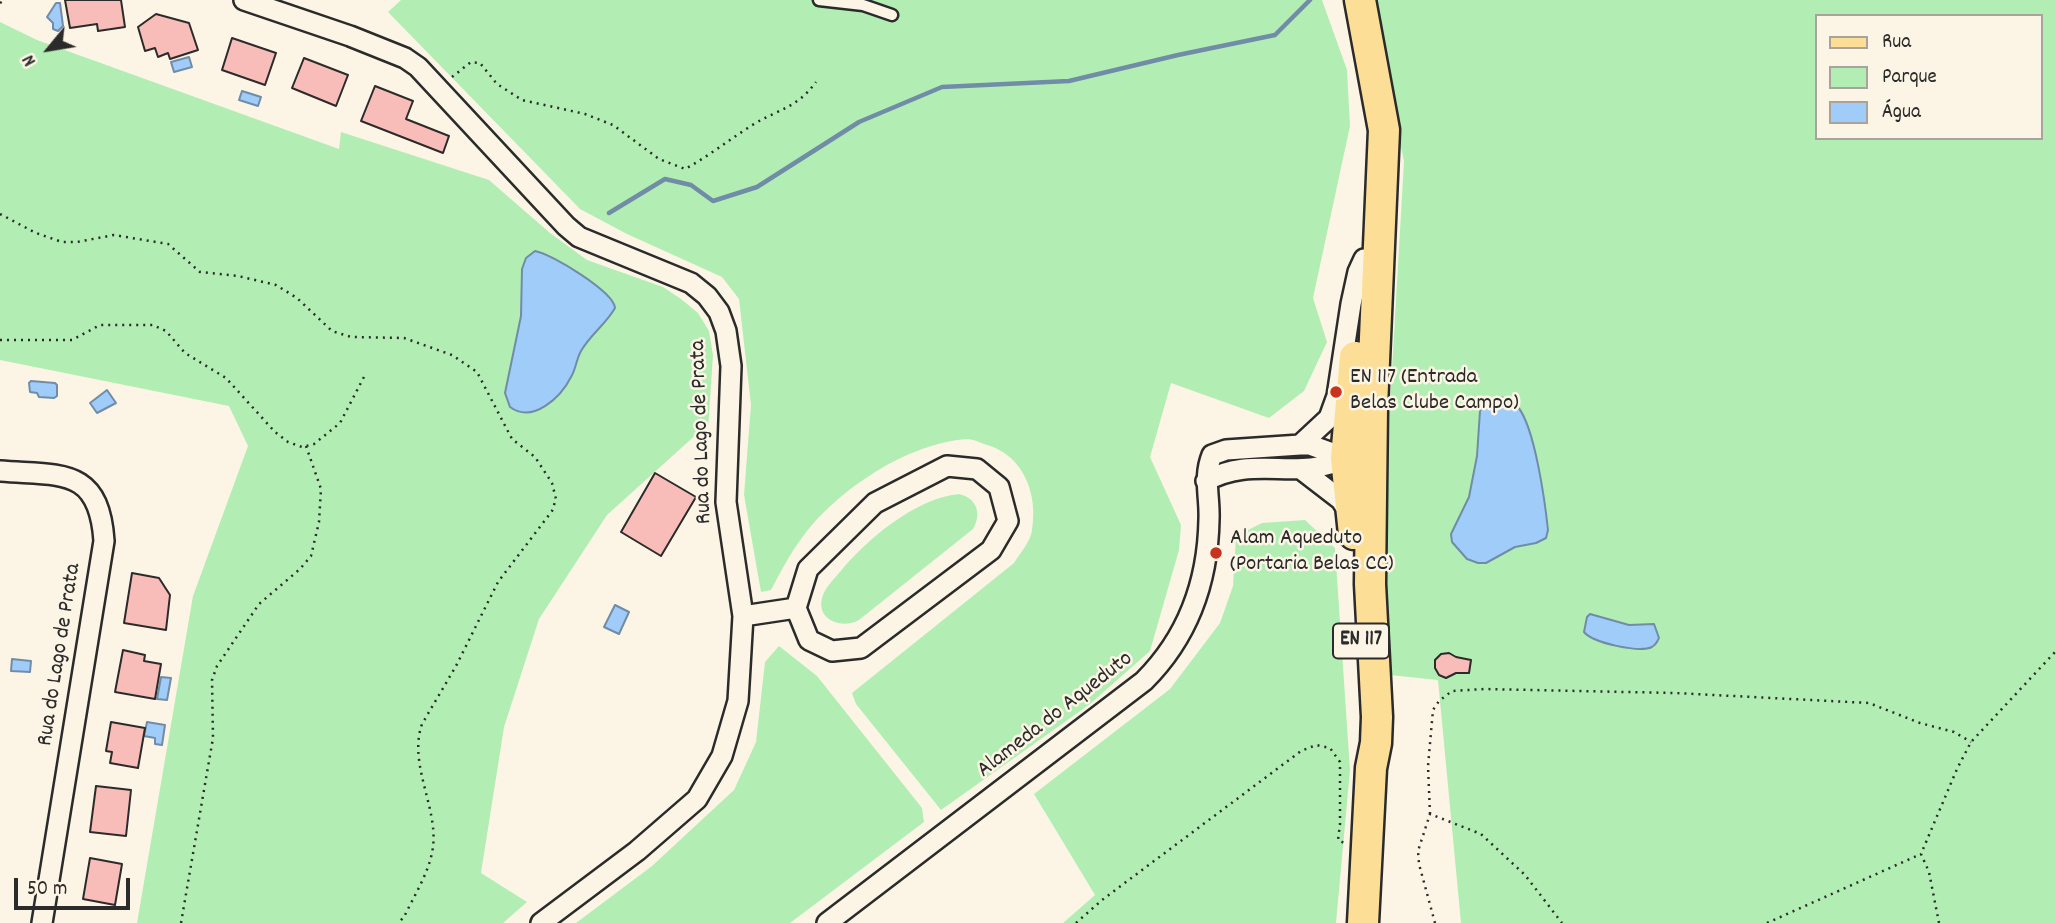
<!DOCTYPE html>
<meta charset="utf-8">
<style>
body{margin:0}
#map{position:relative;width:2056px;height:923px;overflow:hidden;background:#fcf5e5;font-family:Dekko,sans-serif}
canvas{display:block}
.legend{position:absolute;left:1815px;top:14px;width:228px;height:126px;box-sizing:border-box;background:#fcf5e5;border:2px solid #a8a49b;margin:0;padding:9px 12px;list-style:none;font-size:21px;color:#2b2b2b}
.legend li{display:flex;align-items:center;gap:14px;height:35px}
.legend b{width:35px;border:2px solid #a8a49b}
.north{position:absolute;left:14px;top:14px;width:70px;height:70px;-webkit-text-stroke:5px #fcf5e5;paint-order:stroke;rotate:240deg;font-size:19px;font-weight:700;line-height:28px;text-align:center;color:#2b2b2b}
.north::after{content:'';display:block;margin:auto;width:24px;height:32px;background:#2b2b2b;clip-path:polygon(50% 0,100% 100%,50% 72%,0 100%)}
.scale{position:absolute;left:14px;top:878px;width:116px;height:32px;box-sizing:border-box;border:4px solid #2b2b2b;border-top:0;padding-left:9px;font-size:21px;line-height:24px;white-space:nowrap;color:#2b2b2b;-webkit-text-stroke:5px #fcf5e5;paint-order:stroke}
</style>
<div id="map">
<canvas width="2056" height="923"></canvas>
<ul class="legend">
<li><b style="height:9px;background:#fdde96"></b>Rua</li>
<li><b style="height:19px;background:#b2eeb3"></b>Parque</li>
<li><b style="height:19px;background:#a0ccfa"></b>Água</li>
</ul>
<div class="north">N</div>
<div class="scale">50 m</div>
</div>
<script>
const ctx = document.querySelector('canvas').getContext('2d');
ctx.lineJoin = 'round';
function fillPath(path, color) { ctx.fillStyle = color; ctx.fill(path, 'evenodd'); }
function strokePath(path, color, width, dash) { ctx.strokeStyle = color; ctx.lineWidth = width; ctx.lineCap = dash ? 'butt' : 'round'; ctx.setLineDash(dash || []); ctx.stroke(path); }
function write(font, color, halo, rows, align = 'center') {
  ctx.font = font + ' Dekko,sans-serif'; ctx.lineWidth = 5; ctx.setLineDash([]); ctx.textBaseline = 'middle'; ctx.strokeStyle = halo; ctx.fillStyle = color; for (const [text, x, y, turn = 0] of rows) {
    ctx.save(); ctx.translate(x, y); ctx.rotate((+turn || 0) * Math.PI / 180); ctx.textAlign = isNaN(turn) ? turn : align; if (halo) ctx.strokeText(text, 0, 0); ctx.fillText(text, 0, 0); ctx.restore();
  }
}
const green = new Path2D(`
 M401,0h921l25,70 3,56 -37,172 14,44 -23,49 -35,27 -98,-35 -21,74 31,68 -2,25 -29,101 -60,53 -149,106 -85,-106 -4,-11 162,-130c6,-10 17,-22 18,-33 6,-36 -8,-74 -45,-85 -6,-2 -14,-6 -20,-6 -59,4 -128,50 -163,96 -13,17 -23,36 -33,55l-10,2 -17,-97 7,-90 -12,-106 -17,-22 -95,-43 -47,-25 -192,-197z
 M1368,0h688v923h-595l-23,-243 -48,-5 -5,-56 -2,-149 8,-83 13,-226zM1816,16h224v122h-224z
 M0,22l37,18 302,109 2,-17 148,48 61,53 37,27 76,27 18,12 17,14 11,18 4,24 -5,74 -9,3 -92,83 -68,104 -35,108 -23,146 46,29 -24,21h-366l56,-327 55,-150 -19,-40 -229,-46z
 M959,494c18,4 23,20 14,35l-114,91c-18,10 -45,-1 -36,-25 3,-8 10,-15 16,-22 26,-32 76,-75 120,-79z
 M1305,520l30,28 15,222 -14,153h-273l32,-28 -61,-101 136,-105 50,-66 13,-37 3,-50 26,-13z
 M779,646l38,30 105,132 2,14 -134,101h-214l76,-57 82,-76 22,-48 9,-80z`);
const water = new Path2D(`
 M56,3h4l3,23 -5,5 -5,-2v-6l-6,-6z
 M189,57l3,10 -18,5 -3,-10z
 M242,91l19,6 -3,9 -19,-6z
 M535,251c17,3 79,41 80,57 -9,16 -25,27 -34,43 -5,9 -5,18 -10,26 -10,20 -38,47 -61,30l-5,-14 16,-77 1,-47 4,-11z
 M31,381l24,2 2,2v11l-3,2 -15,-1 -2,-4 -7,-1 -1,-9z
 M107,390l9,13 -19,10 -7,-10z
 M1499,397c8,1 14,3 19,10 17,21 27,95 30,123l-2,8 -10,5 -21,4 -29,16h-8l-11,-4 -15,-17 -1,-8 18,-37 8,-41 3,-45 6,-10z
 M615,605l14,7 -10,22 -15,-7z
 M1590,614l39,11 25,-1 5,14c-3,5 -2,6 -7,9 -13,6 -59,-4 -68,-15l3,-15z
 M12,659l19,2 -1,11 -19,-1z
 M161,677l10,1 -4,22 -10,-1z
 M147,722l18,3 -3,20 -7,-1v-6l-11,-2z`);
const stream = new Path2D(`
 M609,213l56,-34 26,6 22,16 44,-14 102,-65 83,-35 127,-6 109,-26 97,-20 35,-35`);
const building = new Path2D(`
 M65,0h56l4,27 -27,4 -1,-7 -27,4z
 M156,14l33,9 9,27 -28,9 -2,-6 -10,4 -3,-9 -10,3 -7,-24z
 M232,38l44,15 -11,32 -43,-15z
 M304,58l44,17 -12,31 -44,-18z
 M375,86l38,15 -7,18 43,17 -6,17 -82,-32z
 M655,473l41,24 -35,59 -40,-24z
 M132,573l27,5 11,17 -4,35 -42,-7z
 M123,650l22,5 -1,6 17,3 -6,35 -40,-7z
 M1449,653l7,4 15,3 -2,13h-13l-10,5 -7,-3 -4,-7v-8l6,-6z
 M111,722l34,6 -7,40 -28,-5 2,-11 -6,-1z
 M96,786l35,4 -5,46 -36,-4z
 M90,858l32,6 -7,41 -32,-6z`);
const path = new Path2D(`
 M0,3l5,-3
 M452,77l19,-15 9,1 17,21 25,16 63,14 28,11 46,34 26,10c24,-13 45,-30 69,-45 25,-15 43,-16 62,-42
 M0,214l36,19 26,9h15l37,-7 54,9 32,28 38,4 38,9 21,13 35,33 19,6 53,1 48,17 25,17 35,67 23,18 17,26 4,16 -4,12 -54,71 -42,84 -34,58c-14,40 16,83 11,123 -3,24 -19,49 -29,70l-6,6
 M0,340h72l28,-15h53l13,6 19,22 41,25 49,54 13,10 14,5 12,-3 26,-21 25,-48
 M1430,814l-2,-48 5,-56 6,-9 13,-10 32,-2 191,4 194,10 51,20 34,9 17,10
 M181,923l32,-185 -1,-58 5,-14 42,-62 41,-35 11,-13 8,-34 2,-33 -15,-43
 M1076,923l26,-23 199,-149 15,-6 14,3 10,14v62l-2,16 6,3
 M1435,923l-16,-59 -1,-13 12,-37 51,20 44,41 37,48
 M1767,923l154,-69
 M1939,923l-10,-51 -8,-18 36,-85 14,-27 85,-91`);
const lane = new Path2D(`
 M819,0l44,5 29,10`);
const street = new Path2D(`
 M244,0l106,36 55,22 13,9 148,159 13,11 112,46 16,13 12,16 7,19 5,35 -5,136 17,114 -5,85 -16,55 -25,43 -60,52 -96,72
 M1300,445l29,-27 8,-22 14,-92 7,-32 6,-13
 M1302,470l39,30 9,14
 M0,471c60,5 99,-5 104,70l-62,382
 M1206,481c49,-27 91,1 140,-23
 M743,616l53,-8 13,32 23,11 29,-3 130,-98 17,-29 -9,-34 -22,-18 -30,-3 -72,37 -67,66 -12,39
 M827,923l317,-242c44,-44 64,-100 65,-162 1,-22 -6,-42 3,-64l14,-5 74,-5h10l36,13`);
const primary = new Path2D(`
 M1360,0l24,130 -12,277 -2,177 7,133 -1,26 -5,25 -8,155
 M1354,534l-8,-76 9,-101`);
const markers = [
 [1336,392,7,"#c8321e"],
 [1216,553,7,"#c8321e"]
];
const shields = [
 [1361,641,56]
];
const shieldNames = [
 ["EN 117",1361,641]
];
const poiNames = [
 ["EN 117 (Entrada",1350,379],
 ["Belas Clube Campo)",1350,405],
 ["Alam Aqueduto",1230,540],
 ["(Portaria Belas CC)",1230,566]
];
const streetNames = [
 ["Rua do Lago de Prata",703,432,-92],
 ["Rua do Lago de Prata",61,655,-81],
 ["Alameda do Aqueduto",1056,716,-38]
];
fillPath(green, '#b2eeb3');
fillPath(water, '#a0ccfa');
strokePath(water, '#718ca7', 2);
strokePath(stream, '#718ca7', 4.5);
fillPath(building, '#f8bcb9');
strokePath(building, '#2b2b2b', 2);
strokePath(lane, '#2b2b2b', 15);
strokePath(street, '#2b2b2b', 24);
strokePath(primary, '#2b2b2b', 35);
strokePath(path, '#2b2b2b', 2.5, [2, 5]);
strokePath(lane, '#fcf5e5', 10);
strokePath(street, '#fcf5e5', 19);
strokePath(primary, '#fdde96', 30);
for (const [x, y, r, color] of markers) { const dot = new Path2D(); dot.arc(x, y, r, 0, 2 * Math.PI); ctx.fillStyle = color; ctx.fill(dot); strokePath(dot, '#fcf5e5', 2.5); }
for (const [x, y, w] of shields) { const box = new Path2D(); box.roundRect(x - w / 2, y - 17.5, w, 35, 5); ctx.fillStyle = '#fcf5e5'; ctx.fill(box); strokePath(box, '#2b2b2b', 2); }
write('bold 21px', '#2b2b2b', null, shieldNames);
write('23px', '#2b2b2b', '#fcf5e5', poiNames, 'left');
write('23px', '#2b2b2b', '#fcf5e5', streetNames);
</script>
